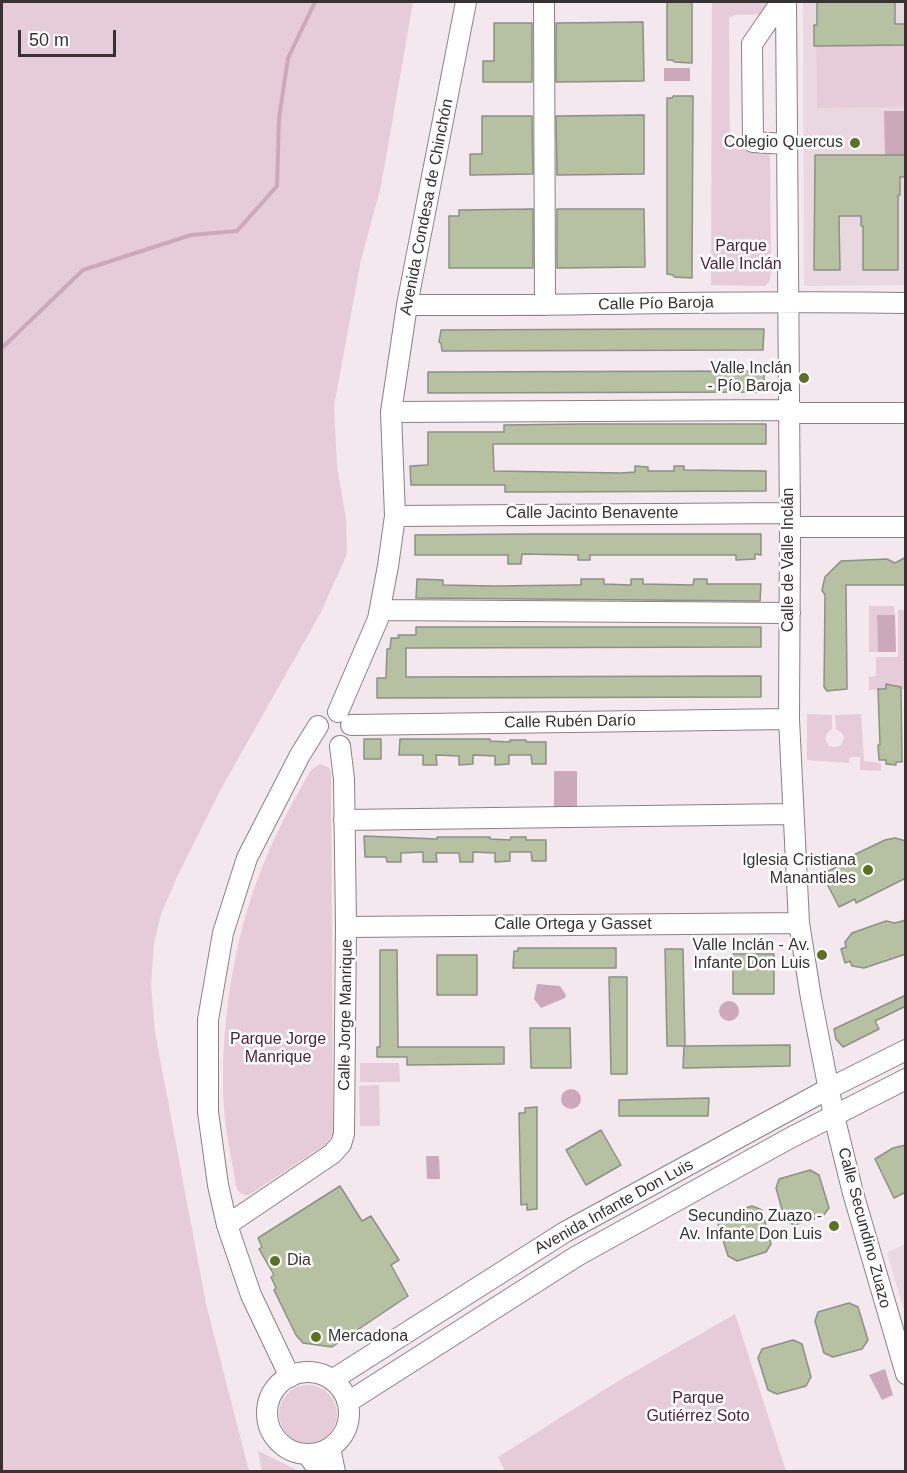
<!DOCTYPE html>
<meta charset="utf-8">
<style>
body{margin:0}
#map{position:relative;width:907px;height:1473px;overflow:hidden;background:#f3e8ed;font-family:Helvetica,sans-serif}
canvas{display:block}
.frame{position:absolute;inset:0;border:3px solid #373335;pointer-events:none}
.scale{position:absolute;left:18px;top:30px;width:98px;height:27px;box-sizing:border-box;border:3px solid #373335;border-top:0;padding-left:8px;font-size:18px;line-height:21px;white-space:nowrap;color:#373335;-webkit-text-stroke:4px #fff;paint-order:stroke}
</style>
<div id="map">
<canvas width="907" height="1473"></canvas>
<div class="frame"></div>
<div class="scale">50 m</div>
</div>
<script>
const ctx = document.querySelector('canvas').getContext('2d');
ctx.lineJoin = 'round';
function fillPath(path, color) { ctx.fillStyle = color; ctx.fill(path, 'evenodd'); }
function strokePath(path, color, width, dash) { ctx.strokeStyle = color; ctx.lineWidth = width; ctx.lineCap = dash ? 'butt' : 'round'; ctx.setLineDash(dash || []); ctx.stroke(path); }
function write(font, color, halo, rows, align = 'center') {
  ctx.font = font + ' Helvetica,sans-serif'; ctx.lineWidth = 5; ctx.setLineDash([]); ctx.textBaseline = 'middle'; ctx.strokeStyle = halo; ctx.fillStyle = color; for (const [text, x, y, turn = 0] of rows) {
    ctx.save(); ctx.translate(x, y); ctx.rotate((+turn || 0) * Math.PI / 180); ctx.textAlign = isNaN(turn) ? turn : align; if (halo) ctx.strokeText(text, 0, 0); ctx.fillText(text, 0, 0); ctx.restore();
  }
}
const built = new Path2D(`
 M803,2h102v283l-101,1z
 M905,1244v70l-18,-61z`);
const green = new Path2D(`
 M2,2h411l-32,184 -20,74 -27,146 3,60 9,52 1,36 -27,60 -98,173 -45,90 -16,37 -7,29 -3,42 4,47 51,272 43,167h-247z
 M712,2h57v8l-3,4 -32,1 -5,3 1,130 37,-1 3,2 1,125 -2,8 -4,4 -54,-1z
 M816,45h89v62l-88,1z
 M869,606h25l1,9h-18l1,37h-9z
 M898,610h7v79l-4,1v-3h-6v-3h-9v5l-17,1v-13l7,-1v-19h22z
 M807,714l25,1v14l-5,4 -2,6 4,7 5,1 6,-1 4,-8 -2,-5 -6,-4 -1,-14 26,-1 3,47 17,2v8l-21,-1v-13h-10l-1,6 -42,-3z
 M320,764l8,3 3,5 2,362 -7,10 -77,51c-7,0 -11,-2 -13,-9 -4,-25 -10,-51 -12,-77 -5,-75 9,-171 38,-241 13,-34 31,-66 49,-98z
 M360,1063h39l1,19h-40z
 M379,1085l1,41h-20l-1,-40z
 M735,1314l51,157h-281l-7,-14 117,-74z
 M279 1414a29 29 0 1 1 58 0a29 29 0 1 1-58 0Z
 M258,1451l41,20h-37z`);
const water = new Path2D(`
 M664,68h26v13h-26z
 M884,111h21v44h-20z
 M877,615h18l1,37h-18z
 M554,771h23v44h-23z
 M537,984l23,2 6,9 -1,3 -24,10 -7,-9z
 M719 1011a10 10 0 1 1 20 0a10 10 0 1 1-20 0Z
 M561 1099a10 10 0 1 1 20 0a10 10 0 1 1-20 0Z
 M426,1156h13l1,23h-13z
 M885,1369l8,26 -11,5 -13,-25z`);
const stream = new Path2D(`
 M2,348l81,-78 108,-35 46,-4 40,-45 2,-68 9,-60 27,-56`);
const building = new Path2D(`
 M667,2h25v61l-18,-1 -1,-2h-6z
 M817,2h78v22h11v21l-92,1v-21h3z
 M643,22l1,59 -88,1v-59z
 M494,23h38v59h-49v-21h11z
 M673,96h20l-1,182 -18,-1 -1,-2 -6,-1v-176h5z
 M644,115v59l-87,1 -1,-59z
 M482,116h50l1,58 -63,1v-21h12z
 M815,155h91v22h-6v18h-2v75h-35v-44h-2v-10h-22l1,54h-26z
 M533,209v59h-84v-52h10v-6z
 M557,209h87l1,58 -88,1z
 M661,329h103l-1,21 -321,1 -1,-8 -2,-1 2,-12z
 M764,371v21l-336,1v-21z
 M582,424h184v20h-273l1,27 127,2 14,-1v-6l13,1v4h26v-5h10v4l82,1v20l-233,1h-28v-7h-94l-1,-19 18,-1v-33h76v-7z
 M532,534h229v21l-6,-1v5l-19,1v-5h-146v5h-12v-5l-56,-1 -1,10h-13v-9h-93v-20z
 M906,557v28h-60l1,104 -20,2 -3,-4 1,-92 -3,-5 3,-13 16,-16 46,-2 8,4z
 M417,579l26,1v5l50,1 84,-1h4v-6h23v5l27,1v-6h12v5l50,1 1,-6h13v5h54l-1,17 -344,-3z
 M416,627h345v20l-355,1v29l355,-1v21l-384,1v-20h9l1,-29h3l1,-11h8l-1,-3h18z
 M886,684l15,3 1,75h-6v3l-10,-1v-4h-7l-1,-15h2l-2,-56h8z
 M364,739h17v20h-17z
 M400,739h90v2l20,1v-2h16v2h20v22h-14l-1,-9h-22v9l-14,1v-9l-22,-1v9l-14,1v-9l-23,-1 1,10h-14v-10h-24z
 M364,836l73,3v-2h53v2l20,1 1,-3h15v3h20v21h-14l-1,-9h-21v9l-15,1v-9l-22,-1v10h-13l-1,-9h-23l1,9h-14v-10l-22,1v9h-14l-1,-5h-21z
 M895,838l11,3v37l-50,25 -1,-4 -16,8 -17,-33 17,-8 -2,-3 48,-23z
 M906,920v34l-42,14 -12,-2 -2,-5 -5,2 -4,-14 5,-2 -1,-5 7,-9 34,-12 9,2z
 M518,948h98v20h-103l1,-17h4z
 M665,949h18l2,97 105,-1v21l-107,2 1,-22h-17z
 M380,950h17l1,97h106v17l-97,1v-8h-30v-10h3z
 M733,954h41v40h-41z
 M437,955h40v40h-40z
 M609,977h18v97h-16z
 M906,995v11l-31,15 4,8 -36,18 -7,-8 -2,-10z
 M530,1028h40l1,40h-40z
 M709,1098l-1,18h-89v-16z
 M537,1107v102l-10,1v-6l-6,1 -2,-92h6v-5z
 M601,1130l20,35 -35,20 -20,-35z
 M906,1145v47l-12,6 -19,-39 18,-11z
 M810,1170l9,5 10,33 -6,8 -29,9 -9,-5 -9,-32 3,-9z
 M340,1186l22,35 9,-5 28,44 -8,5 17,31 -76,51 -29,-4 -7,-8 -22,-45 2,-2 -5,-11 3,-2 -15,-26 3,-2 -4,-9z
 M752,1206l10,4 9,34 -5,8 -29,9 -9,-5 -10,-32 4,-9z
 M849,1303l9,4 10,33 -6,9 -29,8 -9,-4 -9,-32 3,-9z
 M793,1340l9,4 9,33 -5,9 -29,8 -9,-4 -10,-32 4,-9z`);
const minor = new Path2D(`
 M544,2l1,303
 M781,2l-29,42 1,98 33,2
 M786,2l4,525 -1,192 10,204 12,75 23,118 19,77 53,181
 M407,305c166,1 332,-5 499,-2
 M391,412l398,-2 11,3h103
 M395,516l394,-3
 M790,527h116
 M380,610l410,3
 M338,712l40,-93 10,-53 7,-50 -4,-104 16,-107 59,-303
 M351,725l438,-6
 M344,820l449,-6
 M346,927l453,-4
 M227,1225l105,-71 9,-10 3,-10 2,-207 -2,-148 -4,-33
 M267 1413a41 41 0 1 1 82 0a41 41 0 1 1-82 0Z
 M290,1377l-39,-82 -24,-70 -9,-40 -10,-73v-92l15,-87 24,-75 53,-103 18,-29
 M332,1380l233,-148 263,-143 78,-39
 M348,1402l229,-146 213,-118 116,-59
 M330,1448l5,24
 M307,1454l13,18`);
const markers = [
 [855,143,6,"#5b7223"],
 [804,378,6,"#5b7223"],
 [868,870,6,"#5b7223"],
 [822,955,6,"#5b7223"],
 [834,1226,6,"#5b7223"],
 [275,1261,6,"#5b7223"],
 [316,1337,6,"#5b7223"]
];
const poiNames = [
 ["Colegio Quercus",843,143],
 ["Valle Inclán",792,369],
 ["- Pío Baroja",792,387],
 ["Iglesia Cristiana",856,861],
 ["Manantiales",856,879],
 ["Valle Inclán - Av.",810,946],
 ["Infante Don Luis",810,964],
 ["Secundino Zuazo -",822,1217],
 ["Av. Infante Don Luis",822,1235],
 ["Dia",287,1261,"left"],
 ["Mercadona",328,1337,"left"]
];
const streetNames = [
 ["Avenida Condesa de Chinchón",427,207,-79],
 ["Calle Pío Baroja",656,304,-1],
 ["Calle Jacinto Benavente",592,514],
 ["Calle de Valle Inclán",789,560,-90],
 ["Calle Rubén Darío",570,722,-1],
 ["Calle Ortega y Gasset",573,925],
 ["Calle Jorge Manrique",346,1015,-89],
 ["Avenida Infante Don Luis",614,1207,-29],
 ["Calle Secundino Zuazo",864,1228,75]
];
const parkNames = [
 ["Parque",741,247],
 ["Valle Inclán",741,265],
 ["Parque Jorge",278,1040],
 ["Manrique",278,1058],
 ["Parque",698,1399],
 ["Gutiérrez Soto",698,1417]
];
fillPath(built, '#ead8e1');
fillPath(green, '#e6ccd9');
fillPath(water, '#cca9ba');
strokePath(stream, '#cca9ba', 4);
fillPath(building, '#b5c1a1');
strokePath(building, '#8c9086', 1.5);
strokePath(minor, '#8a8085', 22);
strokePath(minor, '#fff', 20);
for (const [x, y, r, color] of markers) { const dot = new Path2D(); dot.arc(x, y, r, 0, 2 * Math.PI); ctx.fillStyle = color; ctx.fill(dot); strokePath(dot, '#fff', 2); }
write('16px', '#373335', '#fff', poiNames, 'right');
write('16px', '#373335', '#fff', streetNames);
write('16px', '#50223c', '#fff', parkNames);
</script>
